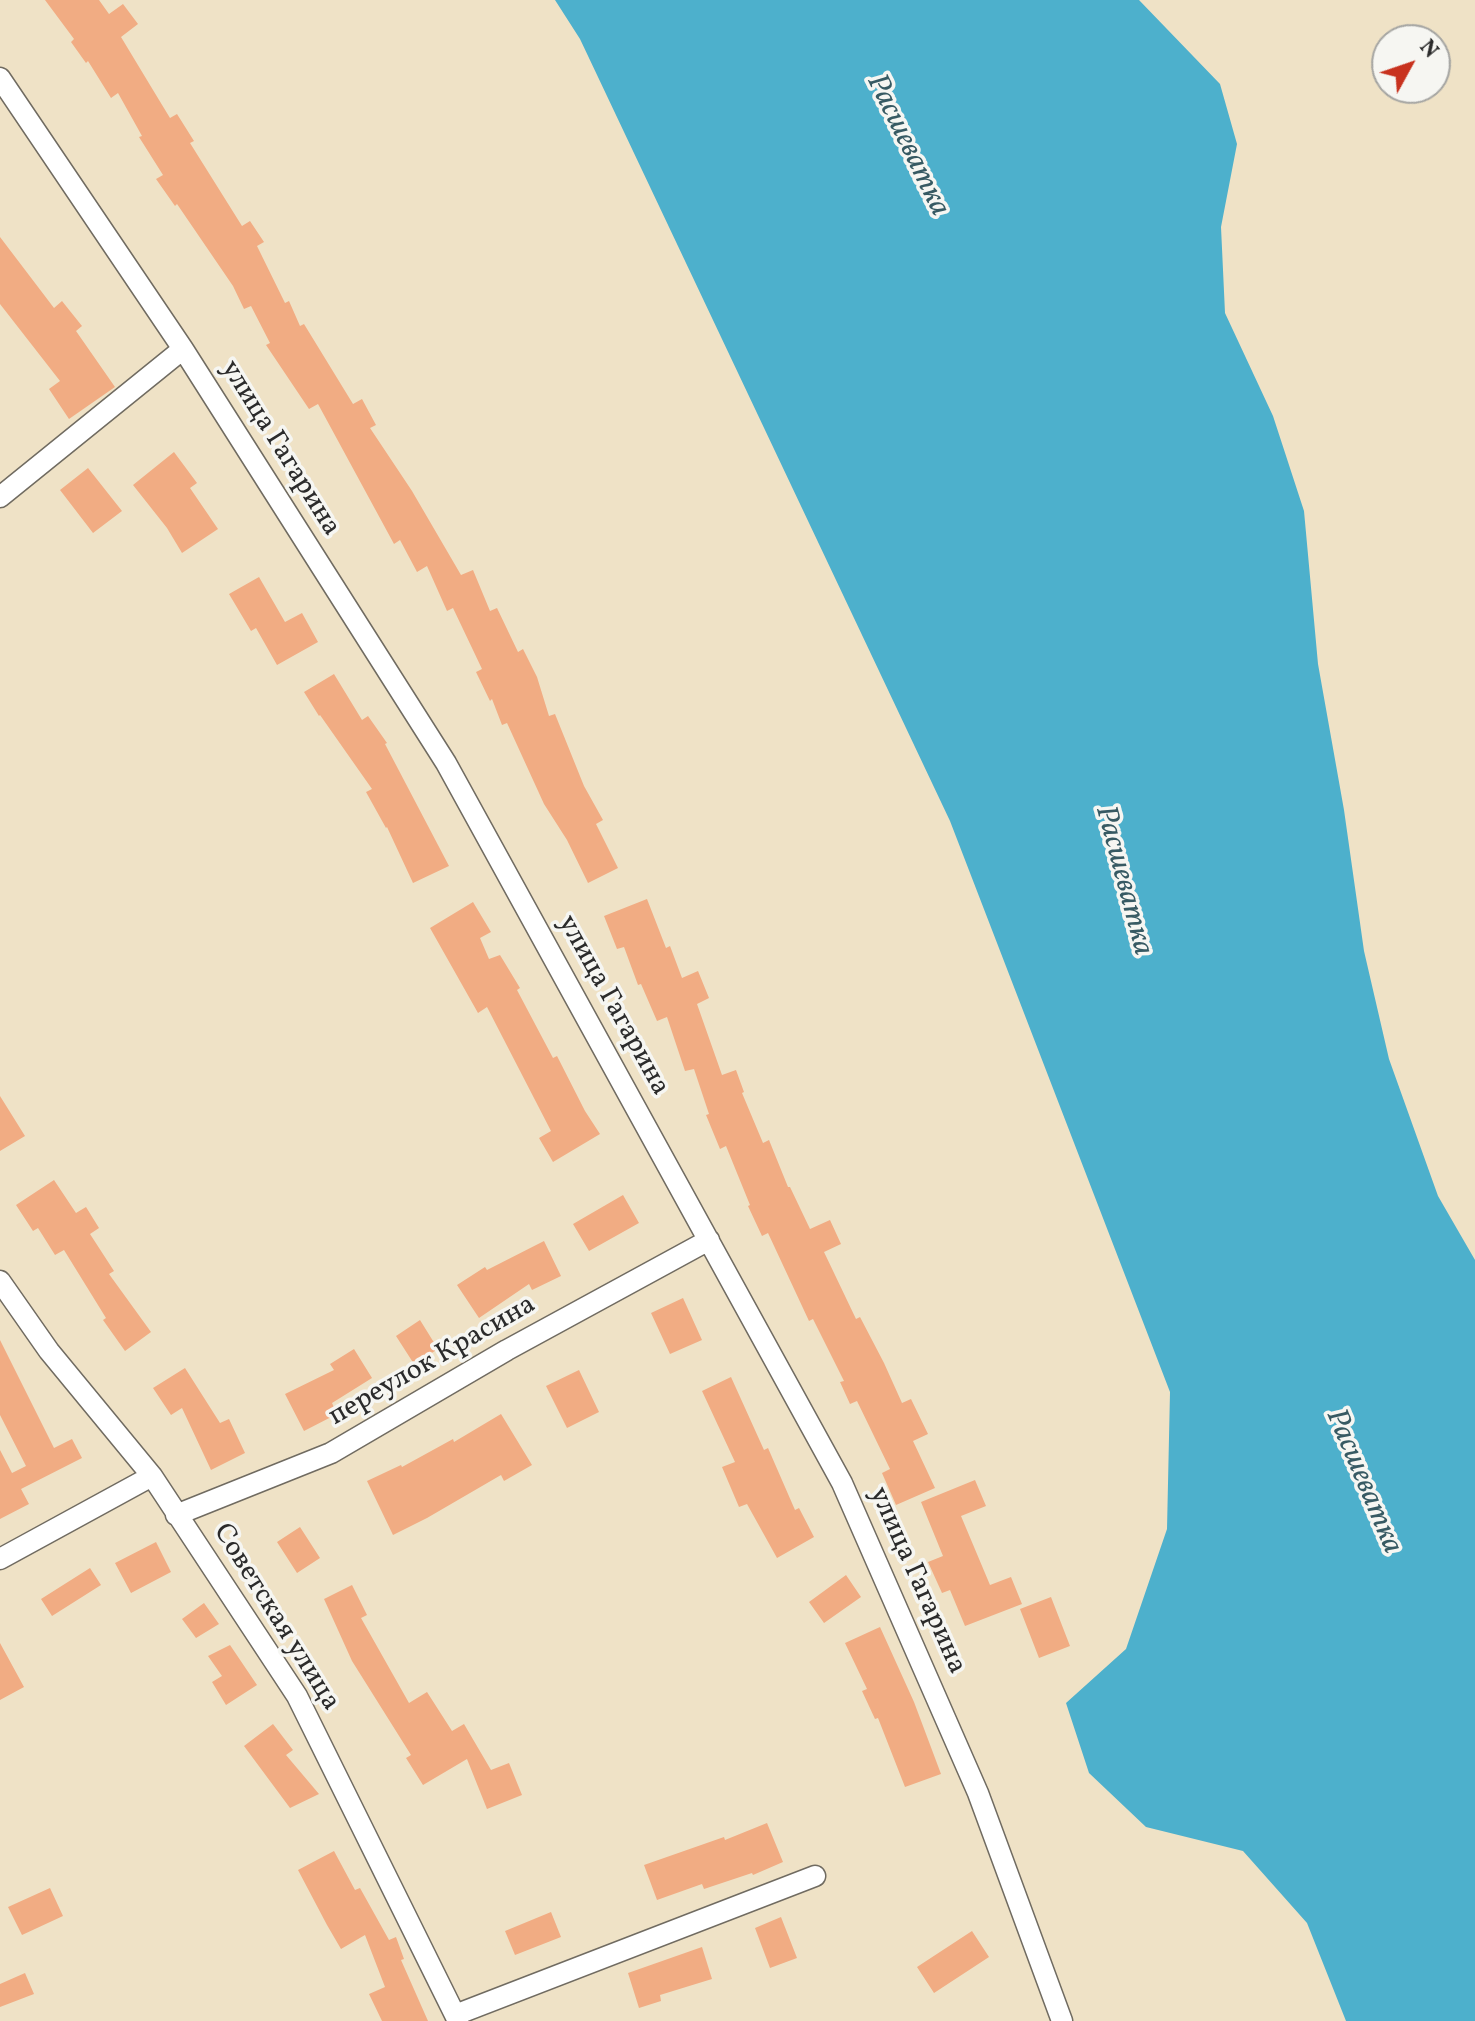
<!DOCTYPE html>
<meta charset="utf-8">
<style>
body{margin:0}
#map{position:relative;width:1475px;height:2021px;overflow:hidden;background:#efe2c6;font-family:Vollkorn,serif}
canvas{display:block}
.north{position:absolute;left:1371px;top:24px;width:80px;height:80px;box-sizing:border-box;background:#f6f6f2;border:2px solid #a5a5a2;border-radius:50%;rotate:50deg;font-size:22px;font-weight:700;line-height:32px;text-align:center;color:#2b2b2b}
.north::after{content:'';display:block;margin:auto;width:28px;height:36px;background:#c8321e;clip-path:polygon(50% 0,100% 100%,50% 72%,0 100%)}
</style>
<div id="map">
<canvas width="1475" height="2021"></canvas>
<div class="north">N</div>
</div>
<script>
const ctx = document.querySelector('canvas').getContext('2d');
ctx.lineJoin = 'round';
function fillPath(path, color) { ctx.fillStyle = color; ctx.fill(path, 'evenodd'); }
function strokePath(path, color, width, dash) { ctx.strokeStyle = color; ctx.lineWidth = width; ctx.lineCap = dash ? 'butt' : 'round'; ctx.setLineDash(dash || []); ctx.stroke(path); }
function write(font, color, halo, rows, align = 'center') {
  ctx.font = font + ' Vollkorn,serif'; ctx.lineWidth = 7; ctx.setLineDash([]); ctx.textBaseline = 'middle'; ctx.strokeStyle = halo; ctx.fillStyle = color; for (const [text, x, y, turn = 0] of rows) {
    ctx.save(); ctx.translate(x, y); ctx.rotate((+turn || 0) * Math.PI / 180); ctx.textAlign = isNaN(turn) ? turn : align; if (halo) ctx.strokeText(text, 0, 0); ctx.fillText(text, 0, 0); ctx.restore();
  }
}
const water = new Path2D(`
 M555,0h584l81,84 17,60 -16,83 4,86 48,103 31,95 14,153 26,146 20,141 25,108 49,137 37,64v761h-129l-39,-98 -64,-72 -97,-24 -57,-54 -23,-70 60,-54 41,-120 3,-137 -220,-571 -370,-782z`);
const building = new Path2D(`
 M45,0h54l10,14 14,-10 15,20 -17,13 32,53 17,28 7,-4 17,27 -4,2 52,83 8,-5 14,21 -7,4 28,57 4,-2 11,25 4,-2 49,80 9,-5 14,26 -6,3 42,63 49,84 12,-5 17,41 7,-3 21,44 5,-3 14,28 12,39 6,-2 29,72 19,34 -7,4 22,44 -30,15 -21,-43 -23,-36 -37,-81 -5,2 -10,-26 -2,2 -14,-29 6,-3 -29,-61 -6,3 -20,-45 -10,6 -17,-32 -6,4 -76,-140 -9,5 -43,-64 4,-2 -19,-37 -7,3 -11,-23 -56,-82 -2,2 -19,-27 7,-4 -24,-38 3,-1 -24,-43 -7,5 -23,-37 -2,2 -15,-21 3,-3z
 M0,237l54,71 8,-7 20,25 -6,5 39,56 -46,32 -20,-30 11,-8 -60,-77z
 M174,452l23,31 -7,5 28,41 -36,24 -15,-25 -34,-43z
 M88,468l34,43 -29,22 -33,-43z
 M259,577l26,45 17,-9 16,29 -41,23 -21,-37 -5,3 -22,-37z
 M334,674l28,46 6,-4 19,27 -2,1 64,122 -36,17 -26,-56 -1,1 -20,-36 6,-3 -52,-74 -1,1 -15,-24z
 M647,899l19,49 4,-2 12,32 16,-7 11,27 -12,6 25,71 14,-5 8,22 -2,1 21,50 6,-3 19,47h2l20,42 20,-9 11,24 -17,8 32,67 4,-2 24,46 18,40 9,-4 17,35 -15,7 22,47 -39,17 -14,-32 8,-4 -33,-68 -7,3 -10,-22 4,-1 -31,-62 -4,2 -41,-88 -6,3 -14,-30 2,-1 -24,-59 -6,3 -14,-34 3,-1 -15,-45 -9,2 -18,-54 -10,4 -16,-37 -3,1 -14,-38 -7,2 -13,-33z
 M473,902l18,30 -11,6 9,21 11,-4 20,33 -3,2 36,68 4,-2 28,55 15,23 -47,28 -14,-24 12,-7 -64,-124 -9,6 -48,-85z
 M0,1096l25,40 -25,15z
 M54,1180l22,33 10,-6 13,21 -9,6 24,37 -5,3 42,58 -26,19 -22,-31 3,-2 -42,-68 -9,5 -17,-27 -5,3 -17,-26z
 M623,1195l16,28 -50,28 -16,-27z
 M544,1241l17,35 -29,14 -3,-6 -50,34 -22,-33 28,-18 2,3z
 M683,1298l19,42 -32,14 -19,-41z
 M420,1320l18,29 -24,15 -18,-28z
 M0,1340l54,108 18,-9 10,19 -61,31 8,15 -29,15v-69l12,23 14,-7 -26,-51z
 M354,1349l18,29 -40,25 5,11 -33,17 -19,-37 49,-24 -4,-6z
 M185,1368l35,55 9,-4 16,34 -34,17 -29,-62 -11,7 -18,-27z
 M579,1370l20,42 -32,16 -21,-42z
 M731,1377l33,73 4,-2 27,62 4,-2 15,29 -37,21 -30,-54 -8,3 -17,-40 13,-5 -33,-71z
 M501,1414l31,51 -28,16 -3,-6 -74,43 -34,17 -26,-54 34,-16 1,2 51,-28 1,3z
 M975,1480l11,26 -25,10 29,69 21,-8 11,27 -57,22 -15,-36 -8,3 -14,-31 15,-6 -22,-54z
 M300,1527l20,31 -23,15 -20,-31z
 M156,1542l15,30 -40,21 -16,-30z
 M90,1568l11,17 -49,31 -11,-17z
 M846,1575l15,22 -37,26 -15,-21z
 M352,1585l15,30 -6,3 48,85 18,-11 25,39 12,-7 27,46 18,-7 13,32 -35,14 -20,-50 -44,26 -17,-27 5,-3 -59,-94 -28,-62z
 M1051,1597l19,49 -31,12 -19,-49z
 M204,1603l15,21 -23,14 -14,-19z
 M880,1627l34,75 27,72 -36,13 -27,-69 -3,1 -13,-28 5,-2 -22,-46z
 M0,1643l24,44 -24,13z
 M230,1645l27,40 -31,20 -14,-23 10,-6 -14,-20z
 M273,1724l20,26 -7,5 33,39 -29,14 -46,-62z
 M767,1823l16,39 -30,13 -1,-2 -48,16 -2,-5 -45,16 -13,-35 80,-28 1,3z
 M334,1851l21,39 5,-2 29,52 7,-3 8,22 -3,1 27,61h-46l-13,-27 16,-7 -20,-52 -24,14 -14,-24 -29,-55z
 M50,1888l13,28 -41,19 -14,-28z
 M551,1912l10,25 -46,18 -10,-24z
 M781,1917l16,41 -27,10 -15,-40z
 M972,1931l17,26 -55,36 -17,-26z
 M702,1947l10,32 -52,16 1,6 -22,7 -11,-35z
 M25,1973l9,21 -34,13v-23z`);
const minor = new Path2D(`
 M0,78l183,271 263,414 396,720 136,310 84,228
 M0,497l183,-148
 M0,1281l49,70 103,125 145,220 161,325
 M176,1515l155,-62 176,-103 202,-110
 M0,1559l152,-83
 M455,2015l360,-139`);
const streetNames = [
 ["улица Гагарина",279,449,58],
 ["улица Гагарина",612,1006,61],
 ["переулок Красина",433,1362,-30],
 ["улица Гагарина",916,1581,66],
 ["Советская улица",275,1618,58]
];
const waterNames = [
 ["Расшеватка",906,146,64],
 ["Расшеватка",1122,881,75],
 ["Расшеватка",1362,1482,67]
];
fillPath(water, '#4db0cc');
fillPath(building, '#f1ac83');
strokePath(minor, '#706b61', 23);
strokePath(minor, '#fff', 20);
write('28px', '#2b2b2b', '#f6f6f2', streetNames);
write('italic 30px', '#375a63', '#f6f6f2', waterNames);
</script>
